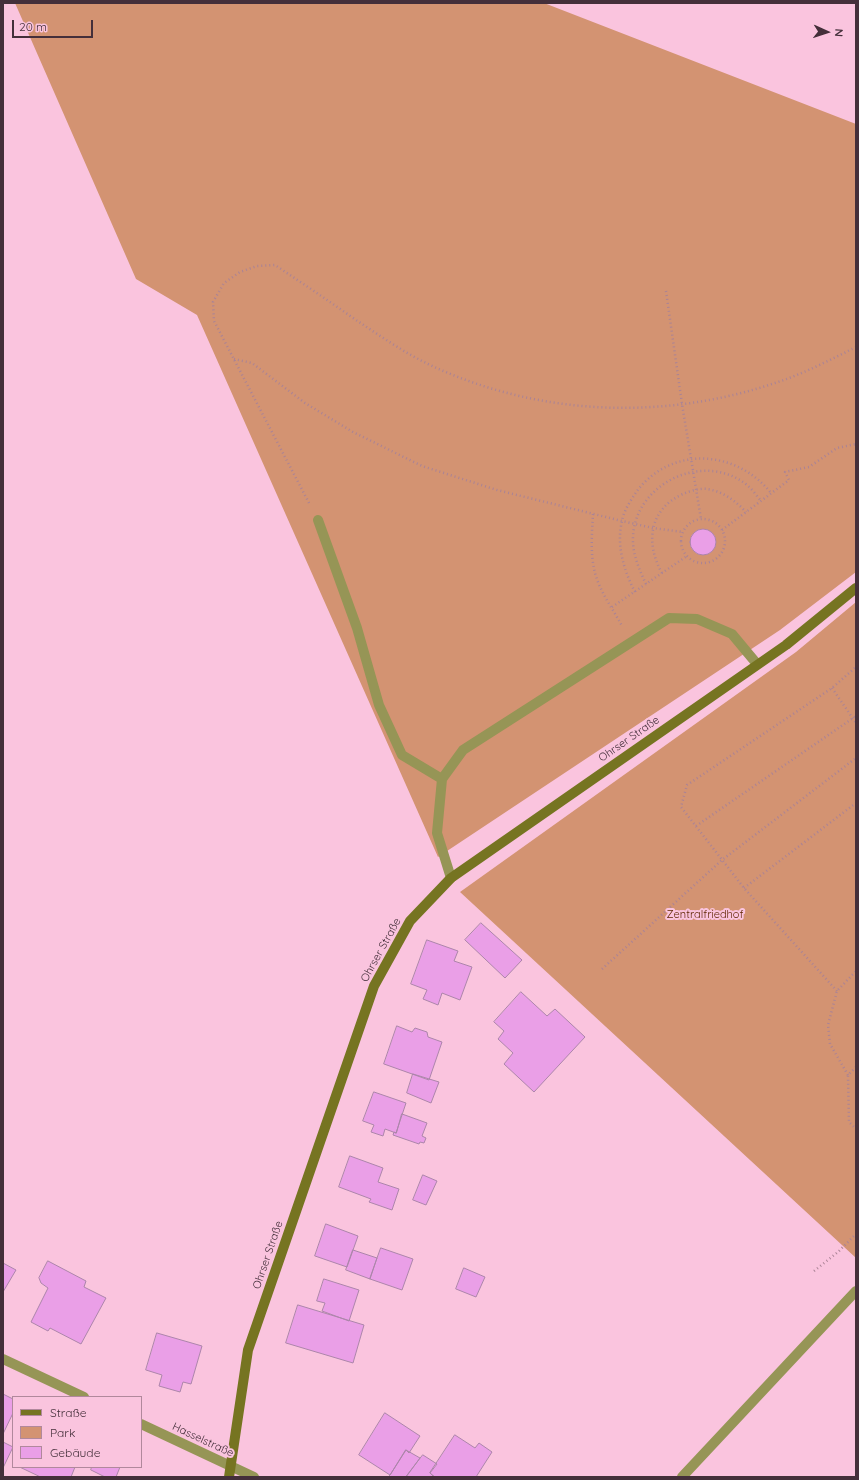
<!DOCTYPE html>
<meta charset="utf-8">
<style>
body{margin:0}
#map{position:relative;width:859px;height:1480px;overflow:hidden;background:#fac4de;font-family:Quicksand,sans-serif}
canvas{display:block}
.frame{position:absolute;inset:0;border:4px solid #442f3a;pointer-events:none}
.legend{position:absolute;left:12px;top:1396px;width:130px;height:72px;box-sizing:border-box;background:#fac4de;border:1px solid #b1889c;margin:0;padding:5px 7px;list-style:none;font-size:12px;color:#442f3a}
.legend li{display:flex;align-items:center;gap:8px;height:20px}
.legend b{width:20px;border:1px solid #b1889c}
.north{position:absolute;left:807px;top:12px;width:40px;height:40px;-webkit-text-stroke:3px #fac4de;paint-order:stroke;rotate:93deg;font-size:11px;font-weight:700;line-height:16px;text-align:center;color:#442f3a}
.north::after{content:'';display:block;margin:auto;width:14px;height:18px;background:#442f3a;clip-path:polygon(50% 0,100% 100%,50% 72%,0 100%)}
.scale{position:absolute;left:12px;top:20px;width:81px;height:18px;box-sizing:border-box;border:2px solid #442f3a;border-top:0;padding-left:5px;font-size:12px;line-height:14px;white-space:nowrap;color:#442f3a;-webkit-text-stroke:3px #fac4de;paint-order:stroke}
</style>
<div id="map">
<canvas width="859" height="1480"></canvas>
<div class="frame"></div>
<ul class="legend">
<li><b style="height:5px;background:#767421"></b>Straße</li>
<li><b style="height:11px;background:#d39372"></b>Park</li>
<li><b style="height:11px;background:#ea9fe7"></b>Gebäude</li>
</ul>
<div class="north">N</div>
<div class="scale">20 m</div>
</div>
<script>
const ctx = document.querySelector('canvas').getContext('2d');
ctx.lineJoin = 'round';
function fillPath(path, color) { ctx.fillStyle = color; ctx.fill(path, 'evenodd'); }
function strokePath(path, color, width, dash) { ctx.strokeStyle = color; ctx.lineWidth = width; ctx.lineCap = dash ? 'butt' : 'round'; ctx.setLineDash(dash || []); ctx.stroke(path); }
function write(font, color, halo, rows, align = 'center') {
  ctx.font = font + ' Quicksand,sans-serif'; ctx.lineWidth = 4; ctx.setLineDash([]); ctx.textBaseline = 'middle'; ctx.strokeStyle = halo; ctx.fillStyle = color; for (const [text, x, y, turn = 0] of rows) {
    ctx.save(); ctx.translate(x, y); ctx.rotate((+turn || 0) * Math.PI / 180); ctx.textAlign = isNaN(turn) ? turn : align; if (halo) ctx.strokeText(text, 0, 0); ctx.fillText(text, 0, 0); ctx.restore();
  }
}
const green = new Path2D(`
 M15,3h529l312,121v448l-76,58 -342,227 -241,-542 -61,-36z
 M856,602v656l-396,-366 336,-240z`);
const building = new Path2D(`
 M690 542a13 13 0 1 1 26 0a13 13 0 1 1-26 0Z
 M481,923l41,37 -17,18 -40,-38z
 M427,940l31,11 -4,10 18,6 -12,33 -18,-7 -4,12 -15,-6 4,-9 -16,-6z
 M521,992l26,24 8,-7 30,28 -51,55 -30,-28 9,-11 -15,-14 6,-8 -10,-9z
 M397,1026l15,6 3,-4 12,4 1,5 14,5 -13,38 -45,-16z
 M413,1074l26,8 -8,21 -24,-10z
 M374,1092l32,11 -10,30 -11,-4 -2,7 -12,-4 3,-7 -11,-4z
 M402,1114l25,9 -5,13 4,2 -2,5 -4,-1 -1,2 -26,-9 1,-3 2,1z
 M350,1156l33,12 -5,14 21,7 -7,21 -23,-8 2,-3 -32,-12z
 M423,1175l14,6 -11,24 -13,-5z
 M326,1224l32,12 -11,31 -32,-11z
 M381,1248l32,11 -11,31 -32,-11z
 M353,1250l24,8 -7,21 -24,-9z
 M48,1261l38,20 -2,6 22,11 -25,46 -31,-16 -2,3 -17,-9 17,-34 -7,-5 -2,-5z
 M3,1263l13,7 -13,22z
 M464,1268l21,9 -9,20 -20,-8z
 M324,1279l35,11 -10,31 -27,-10 3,-8 -8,-2z
 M298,1305l66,20 -11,38 -67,-20z
 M157,1333l45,13 -11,38 -8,-2 -3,10 -21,-6 3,-11 -16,-5z
 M3,1394l10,5v14l-10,21z
 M385,1413l35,23 -11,17 -3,-3 -16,25 -31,-20z
 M455,1435l20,13 4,-5 13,9 -16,25h-41l-5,-4z
 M3,1442l10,5 -10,21z
 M406,1450l14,8 -14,19h-18l2,-2z
 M423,1455l14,9 -7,9 4,4h-28z
 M20,1467h55l-4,10h-30z
 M92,1467h28l-4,10h-11l-14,-7z`);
const path = new Path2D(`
 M666,291l16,113 19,115
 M234,359l18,4 53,40 48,29 69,34 75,24 125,31 31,7 30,4
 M309,503l-95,-182 -1,-19 11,-19 16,-11 17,-6 18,-1c27,18 54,36 81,55 23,15 47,32 72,44 109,52 234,57 347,19 28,-9 55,-23 81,-36
 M593,514c-1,19 -3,40 2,59 5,19 18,36 27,53
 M681 541a22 22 0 1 1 44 0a22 22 0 1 1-44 0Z
 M722,530l67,-50 -4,-8 24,-5 28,-19 19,-4
 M662,573c-17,-30 -13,-64 21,-79 7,-3 16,-6 24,-5 15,2 29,12 39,23
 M646,584c-6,-13 -12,-26 -13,-41 -3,-57 69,-94 114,-58 5,4 10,11 14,16
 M635,592c-11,-21 -19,-47 -13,-71 2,-11 9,-21 15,-30 35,-46 100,-41 134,2
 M612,607l75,-51
 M832,688l24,35
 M696,826l160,-110
 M744,888l112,-85
 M602,969l120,-109 134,-102
 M837,991l-93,-103 -63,-81 6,-22 145,-97 24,-21
 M856,1067l-8,8 1,47 7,7
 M848,1075l-18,-31 -2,-19 9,-34 19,-20
 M814,1271l24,-19 18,-18`);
const lane = new Path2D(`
 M318,520l39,108 22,77 23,50 40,24
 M451,878l-14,-45 5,-54 21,-29 206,-132 28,1 35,15 25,30
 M682,1477l174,-186`);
const street = new Path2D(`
 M3,1359l81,38
 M141,1424l113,53`);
const secondary = new Path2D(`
 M229,1477l19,-127 126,-364 36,-65 41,-43 335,-233 70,-57`);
const streetNames = [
 ["Ohrser Straße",629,739,-35],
 ["Ohrser Straße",381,950,-61],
 ["Ohrser Straße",268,1255,-71],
 ["Hasselstraße",203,1440,25]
];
const parkNames = [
 ["Zentralfriedhof",705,915]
];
fillPath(green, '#d39372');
fillPath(building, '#ea9fe7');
strokePath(building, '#ac85aa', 1);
strokePath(path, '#aa8396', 2.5, [1, 3]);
strokePath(lane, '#969556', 10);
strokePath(street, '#969556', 10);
strokePath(secondary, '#767421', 10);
write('11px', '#442f3a', '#fac4de', streetNames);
write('11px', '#5f2600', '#fac4de', parkNames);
</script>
